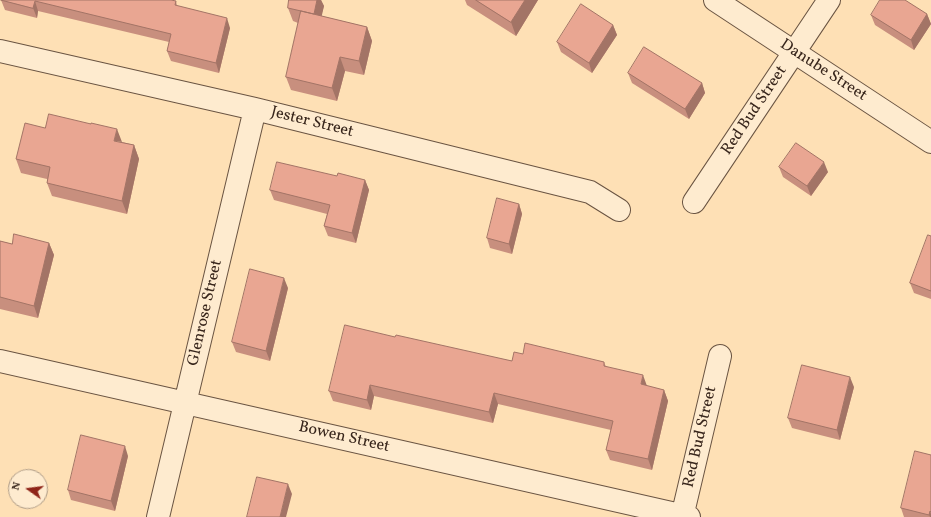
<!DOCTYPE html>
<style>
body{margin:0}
#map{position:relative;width:931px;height:517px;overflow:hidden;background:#fee0b5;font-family:Vollkorn,serif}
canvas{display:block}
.north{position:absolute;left:8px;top:469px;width:40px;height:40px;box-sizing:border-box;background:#feebcf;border:1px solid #af9c87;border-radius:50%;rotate:284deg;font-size:11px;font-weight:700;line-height:16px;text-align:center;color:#38261c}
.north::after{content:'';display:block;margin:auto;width:14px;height:18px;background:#8f2418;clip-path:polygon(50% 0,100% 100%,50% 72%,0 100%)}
</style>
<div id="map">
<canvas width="931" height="517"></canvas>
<div class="north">N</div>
</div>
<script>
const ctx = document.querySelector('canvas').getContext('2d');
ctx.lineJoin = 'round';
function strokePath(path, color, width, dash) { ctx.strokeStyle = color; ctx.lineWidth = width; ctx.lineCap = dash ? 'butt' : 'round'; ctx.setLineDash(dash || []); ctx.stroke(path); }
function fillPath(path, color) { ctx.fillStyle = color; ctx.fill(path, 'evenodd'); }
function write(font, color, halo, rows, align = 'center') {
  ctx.font = font + ' Vollkorn,serif'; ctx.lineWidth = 3.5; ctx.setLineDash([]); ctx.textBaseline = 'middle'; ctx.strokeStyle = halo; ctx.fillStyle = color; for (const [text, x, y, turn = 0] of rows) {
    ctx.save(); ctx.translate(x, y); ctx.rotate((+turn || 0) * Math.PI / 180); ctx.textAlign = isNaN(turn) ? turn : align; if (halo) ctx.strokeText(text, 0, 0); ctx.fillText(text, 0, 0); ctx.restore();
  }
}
const street = new Path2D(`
 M715,0l216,142
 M0,51l255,58 335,83 29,18
 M694,202l135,-202
 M0,361l689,156
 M158,517l97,-408
 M682,517l38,-161`);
const wall = new Path2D(`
 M1,0l175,1 1,5 53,22 -11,45 -48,-12 -4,-10 2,-9 -131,-31 -1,7 -32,-8z
 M289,0h32l3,6 -3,10 46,11 5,14 -8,34 -19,-4 -8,30 -46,-11 -5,-13 12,-54 -5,-2 -5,-13z
 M465,0h73l-22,36 -49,-31z
 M927,14l4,10 -17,26 -39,-25 -4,-10z
 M613,25l4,10 -25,38 -31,-21 -4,-10z
 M628,73l74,10 3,10 -16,26 -57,-36z
 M122,142l12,3 5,14 -12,55 -75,-18 -5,-13v-4l-26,-6 -5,-14z
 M779,167l49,5 -17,24 -28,-19z
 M337,176l28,4 4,10 -13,53 -28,-7 -4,-10 3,-12 -53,-14 -4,-10z
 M519,204l3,10 -10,40 -22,-6 -3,-10z
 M931,236v63l-17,-6 -4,-10z
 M0,241l12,3 37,-1 5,12 -16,63 -38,-9z
 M288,288l-18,73 -34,-9 -4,-10z
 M395,337l117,24 11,-7 81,8 2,5 41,19 17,4 4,11 -16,69 -42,-10 -4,-10 5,-20 -113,-26 -5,19 -119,-27 -3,14 -38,-9 -4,-10z
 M854,387l-14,53 -48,-12 -4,-10z
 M931,455v62h-27l-3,-9z
 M128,456l-13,55 -44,-11 -3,-10z`);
const shadedWall = new Path2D(`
 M317,0h4l3,6 -5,22 -5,-14z
 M525,0h13l-22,36 -5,-14z
 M35,1l3,10 -1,7 -4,-10z
 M927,14l4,10 -17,26 -3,-10z
 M227,18l3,10 -11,45 -3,-10z
 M613,25l4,10 -25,38 -3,-10z
 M367,27l5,14 -8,34 -5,-14z
 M340,57l5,14 -8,30 -5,-13z
 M702,83l3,10 -16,26 -4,-10z
 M117,129l5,13 -8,-1z
 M134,145l5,14 -12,55 -5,-13z
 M824,162l4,10 -17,24 -4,-10z
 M365,180l4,10 -13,53 -4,-10z
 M519,204l3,10 -10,40 -3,-10z
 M49,243l5,12 -16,63 -4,-12z
 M284,278l4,10 -18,73 -4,-10z
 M643,375l4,11 -6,-2z
 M850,377l4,10 -14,53 -3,-10z
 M370,385l4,11 -3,14 -4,-10z
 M664,390l4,11 -16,69 -4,-11z
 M494,393l4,11 -5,19 -4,-11z
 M125,446l3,10 -13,55 -4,-10z
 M288,484l4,10 -6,23h-6z
 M930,511l1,3v3h-1l-1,-2z`);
const building = new Path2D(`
 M1,0h170l5,1 -1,4 52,13 -11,45 -49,-12 4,-17 -136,-33 -2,7z
 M289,0h28l-3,14 -26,-6z
 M476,0h49l-14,22z
 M880,0h25l22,14 -16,26 -40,-25z
 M581,4l32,21 -24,38 -32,-21z
 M301,11l66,16 -8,34 -19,-4 -8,31 -46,-11z
 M644,47l58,36 -17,26 -57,-36z
 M49,114l42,10v-1l26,6 -3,12 20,4 -12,56 -75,-18 3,-16 -34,-8 9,-36 20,5z
 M796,143l28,19 -17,24 -28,-19z
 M277,162l60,14 1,-3 27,7 -13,53 -28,-7 6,-21 -60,-15z
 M497,198l22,6 -10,40 -22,-6z
 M14,234l35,9 -15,63 -34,-9v-56l12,3z
 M928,235l3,1v55l-21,-8z
 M250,269l34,9 -18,73 -34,-9z
 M345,325l50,12 1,-2 116,26 2,-9 9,2 2,-11 79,19v4l39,9 -2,9 23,6 -16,69 -42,-9 7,-29 -119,-28 -5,19 -119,-27 -3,15 -38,-9z
 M802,365l48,12 -13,53 -49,-12z
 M81,435l44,11 -14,55 -43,-11z
 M915,451l16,4v57l-1,-1 -1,4 -28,-7z
 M257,477l31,7 -8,33h-33z`);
const streetNames = [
 ["Danube Street",823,71,33],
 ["Red Bud Street",755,111,-56],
 ["Jester Street",312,123,14],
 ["Glenrose Street",206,313,-77],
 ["Red Bud Street",701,437,-77],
 ["Bowen Street",344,438,13]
];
strokePath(street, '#6a5442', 24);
strokePath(street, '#feebcf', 22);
fillPath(wall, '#c88f7e');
fillPath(shadedWall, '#a37466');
fillPath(building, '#e9a692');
strokePath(building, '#a37466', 1);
write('16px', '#38261c', '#feebcf', streetNames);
</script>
